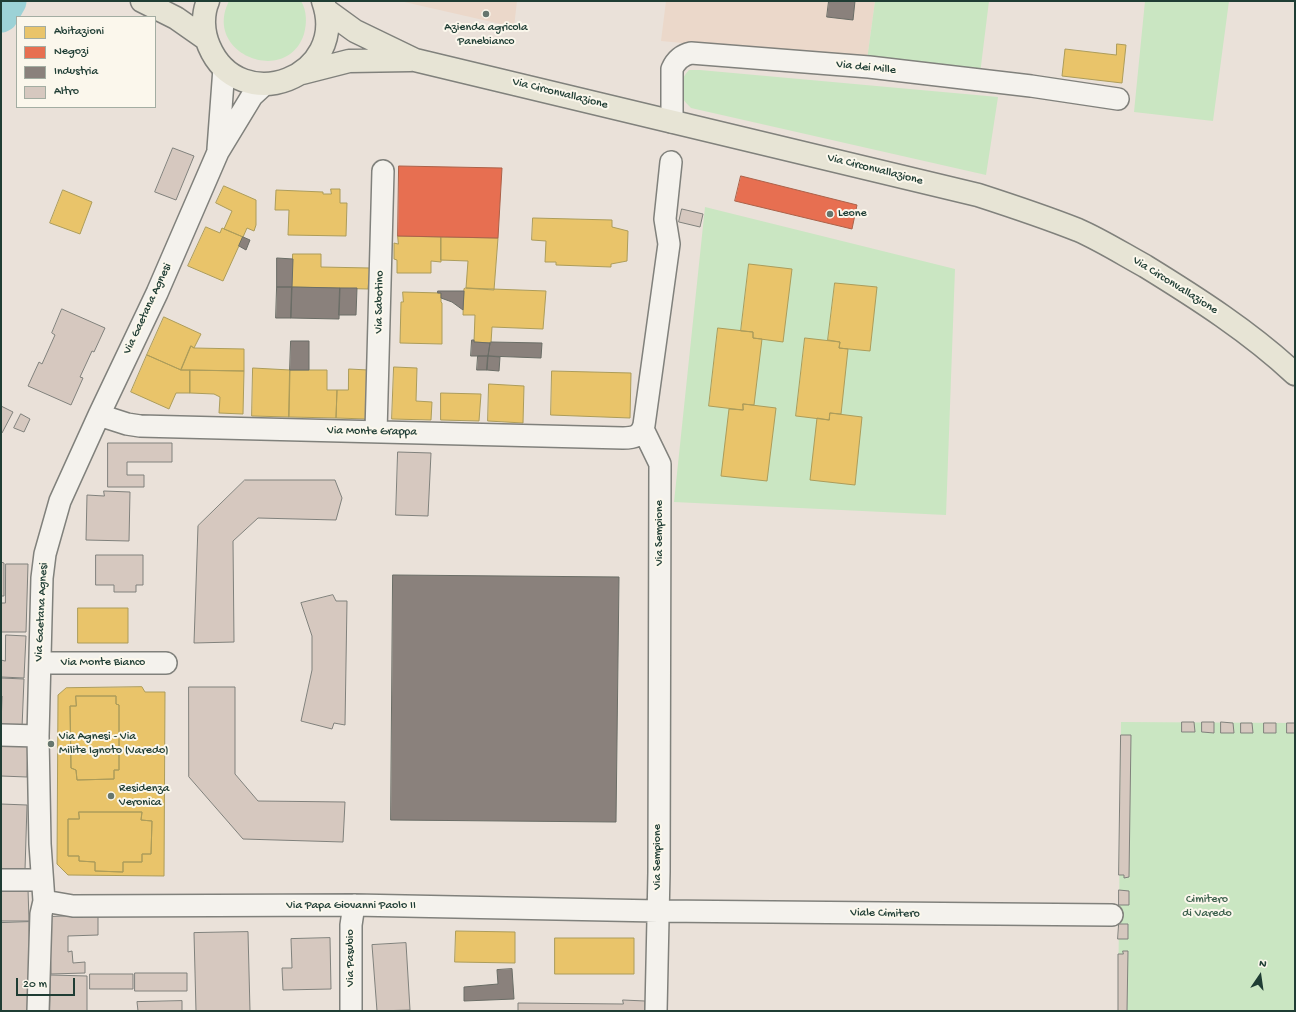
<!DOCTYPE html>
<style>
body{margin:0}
#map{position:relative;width:1296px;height:1012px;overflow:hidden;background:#eae1d9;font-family:"Gochi Hand",sans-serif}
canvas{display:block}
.frame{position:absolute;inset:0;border:2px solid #1f3d34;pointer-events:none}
.legend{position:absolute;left:16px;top:16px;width:140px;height:92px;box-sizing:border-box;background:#fbf7ec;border:1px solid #a3ada2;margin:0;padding:5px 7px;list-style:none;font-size:12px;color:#1f3d34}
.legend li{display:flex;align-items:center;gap:8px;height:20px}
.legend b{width:20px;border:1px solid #a3ada2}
.north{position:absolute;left:1240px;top:956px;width:40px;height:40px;-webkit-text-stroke:3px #fbf7ec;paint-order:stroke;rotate:13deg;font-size:11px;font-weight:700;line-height:16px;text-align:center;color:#1f3d34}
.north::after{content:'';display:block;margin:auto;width:14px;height:18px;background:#1f3d34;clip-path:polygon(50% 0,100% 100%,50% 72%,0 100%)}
.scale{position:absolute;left:16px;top:978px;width:59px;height:18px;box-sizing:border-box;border:2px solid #1f3d34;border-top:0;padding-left:5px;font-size:12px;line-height:14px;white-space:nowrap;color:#1f3d34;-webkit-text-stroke:3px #fbf7ec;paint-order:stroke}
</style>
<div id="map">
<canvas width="1296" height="1012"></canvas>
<div class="frame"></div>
<ul class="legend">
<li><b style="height:11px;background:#e9c46a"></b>Abitazioni</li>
<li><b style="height:11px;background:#e76f51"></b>Negozi</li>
<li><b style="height:11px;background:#8a817c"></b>Industria</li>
<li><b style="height:11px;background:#d6c8bf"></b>Altro</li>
</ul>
<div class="north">N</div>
<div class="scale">20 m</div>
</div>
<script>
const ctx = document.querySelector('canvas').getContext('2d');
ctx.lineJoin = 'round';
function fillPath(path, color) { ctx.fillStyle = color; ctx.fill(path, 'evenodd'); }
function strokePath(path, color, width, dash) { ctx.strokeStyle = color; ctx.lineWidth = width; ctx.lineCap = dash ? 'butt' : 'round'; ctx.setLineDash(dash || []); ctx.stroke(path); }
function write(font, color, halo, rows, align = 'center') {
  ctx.font = font + ' "Gochi Hand",sans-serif'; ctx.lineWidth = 4; ctx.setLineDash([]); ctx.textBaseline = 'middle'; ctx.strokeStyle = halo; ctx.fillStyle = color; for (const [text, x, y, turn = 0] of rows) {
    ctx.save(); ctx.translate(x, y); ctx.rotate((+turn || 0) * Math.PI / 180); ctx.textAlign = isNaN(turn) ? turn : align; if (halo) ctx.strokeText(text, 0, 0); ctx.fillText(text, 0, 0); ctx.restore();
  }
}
const built = new Path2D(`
 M400,1h117l-3,26z
 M666,1h209l-8,59 -206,-19z`);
const green = new Path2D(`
 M229,1h72c6,10 6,22 3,33 -17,53 -102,20 -75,-33z
 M875,1h114l-9,73 -113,-14z
 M1145,1h84l-16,120 -79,-9z
 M689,70h11l298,27 -12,78 -295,-67c-3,-3 -7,-7 -9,-11 -4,-9 0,-20 7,-27z
 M705,207l250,62 -9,246 -272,-13z
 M1121,722l174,1v288h-177z`);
const homes = new Path2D(`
 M1117,44l9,1 -4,38 -60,-7 3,-27 51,6z
 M224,186l32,14v25l-2,6 -7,-3 -4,9 -19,-8 8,-18 -16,-8z
 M331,189h9v14h7l-1,33 -58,-1 1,-25h-14l1,-20 47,2v2h8z
 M63,190l29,12 -12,32 -30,-11z
 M533,218l79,2v7l16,4 -1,30 -16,3v3l-55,-2v-3h-11l1,-21 -14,-1z
 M206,227l14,6 2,-5 21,9 -20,44 -35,-15z
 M398,236l43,1v25l-10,-1v12h-34v-13l-3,-1v-16l4,1z
 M441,237l57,1 -4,52 -28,-2 2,-27 -27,-1z
 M293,254h28v13l49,1 -2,21 -76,-2z
 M749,264l43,5 -9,73 -30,-4v-6l-12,-1z
 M835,283l42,4 -7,64 -31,-3 1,-6 -12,-2z
 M466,288l80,3 -3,38 -51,-2 -1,16 -17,-1 1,-27h-12l1,-26z
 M403,292l38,1v9l1,1v41l-42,-1 1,-41h2z
 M164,317l37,17 -7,14 -3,-2 -10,24 -34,-15z
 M718,328l35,4v6l9,1 -8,66 -11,-1v6l-34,-4z
 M805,338l35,4 -1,6 9,1 -7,65 -11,-1 -1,7 -33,-4z
 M191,346l3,2 50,1v22l-63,-1z
 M147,355l34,15h9v23h-14l-7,16 -38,-17z
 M394,367l23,1 -1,33 16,1 -1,18 -39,-1z
 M253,368l37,2 -1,47 -37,-1z
 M349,369l19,1 -1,49 -31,-1 1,-28h11z
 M190,370l54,1 -1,43 -24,-1 1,-16 -6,-3 -24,-1z
 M290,370h37v20h10l-1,28 -47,-1z
 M552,371l79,2 -1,45 -79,-3z
 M489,384l35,2 -1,37 -35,-2z
 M441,393l40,1 -2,27 -38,-1z
 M743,404l33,4 -9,73 -46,-5 8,-67 14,1z
 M830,413l32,4 -7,68 -45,-5 7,-62 12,2z
 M78,608h50v35h-50z
 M142,687l3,5h20l-1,184 -96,-1 -11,-11 1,-169 8,-7zM76,696h40v8l3,1v65h-5v9l-37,1 -1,-10 -5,-2 -1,-62h6zM79,812h63l-1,8 11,1 -1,33h-9v8h-19v10l-28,-1v-9l-16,-1v-5h-11v-37h11z
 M76,696h40v8l3,1v65h-5v9l-37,1 -1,-10 -5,-2 -1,-62h6z
 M79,812h63l-1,8 11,1 -1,33h-9v8h-19v10l-28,-1v-9l-16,-1v-5h-11v-37h11z
 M456,931l59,1v31l-60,-1z
 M555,938h79v36h-79z`);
const shops = new Path2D(`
 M399,166l103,2 -4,70 -100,-2z
 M741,176l116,29 -5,24 -117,-28z`);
const industry = new Path2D(`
 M829,1h26l-2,19 -26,-3z
 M243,237l7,3 -4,10 -7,-4z
 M277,258l16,1 -1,28h-15z
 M277,287h15l-1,31h-15z
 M292,287l48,1 -1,31 -48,-1z
 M340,288h17l-1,27h-17z
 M438,291h26l-1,19 -11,-8 -11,-4v-5h-3z
 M472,340h2v2l16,1 -2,13h-17z
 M291,341h18v29h-19z
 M491,342l51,1 -1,15 -53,-2 2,-13z
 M478,356h10l-1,14h-10z
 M488,356l12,1 -1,14 -12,-1z
 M393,575l226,2 -3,245 -225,-2z
 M512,969l2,30 -50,2v-14l34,-3 -1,-14z`);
const river = new Path2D(`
 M1,15l8,-14`);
const building = new Path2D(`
 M173,148l21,8 -18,44 -21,-8z
 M682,209l21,5 -3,13 -21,-5z
 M62,309l43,19 -11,24 -2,-1 -12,26 3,1 -12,27 -43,-19 11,-24 3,2 13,-29 -3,-2z
 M1,406l12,6 -11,21 -1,-1z
 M21,414l9,5 -6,13 -10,-4z
 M108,443h64v19h-45v13h17v12h-36z
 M398,452l33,1 -3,63 -32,-1z
 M245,480h90l7,18 -6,22 -78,-2 -25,23 1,101 -40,1 4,-117z
 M104,491l26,1 -1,49 -43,-1 1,-45 17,1z
 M96,555h47v30h-7v7h-22v-7h-18z
 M1,562l3,1v33h-3z
 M6,564h22l-2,68h-25v-29h4z
 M333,595l3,6h11l-2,124 -11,-2 -2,6 -31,-8 11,-51v-34l-11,-33z
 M6,635l20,1 -2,42 -23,-1v-17l4,1z
 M1,678l23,1 -2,49 -21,-1 1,-31h-1z
 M189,687h46v87l23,27 87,1 -2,40 -100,-3 -54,-62z
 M1182,722h12l1,10h-13z
 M1202,722h12v11l-12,-1z
 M1221,722l12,1 1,10h-13z
 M1241,723h11l1,10h-12z
 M1264,723h12v10h-12z
 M1287,723h8v10h-8z
 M1121,735h10l-2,142 -5,1v-3h-5z
 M1,741l27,1 -1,35 -26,-1z
 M1,804l26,1 -2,65h-24z
 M1,888l27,1 1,32h-28z
 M1119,890l10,1v14h-10z
 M98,915v20l-30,1v16l4,-1 1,12 12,-1v11l-34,1 -2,-57z
 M29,922l1,89h-29v-88z
 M1119,924h9v15h-10z
 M248,932l2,79h-54l-2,-78z
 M330,938l1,51 -48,1 -1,-22h10l-1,-29z
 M406,943l4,67 -33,1 -5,-66z
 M1123,951h5l-1,60h-9v-57h5z
 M135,973h52v18h-52z
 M90,974h43v15h-43z
 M51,975l36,1v35h-37z
 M623,1000l22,1v10h-127v-8l105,1z
 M182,1001v10h-44l-1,-9z`);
const minor = new Path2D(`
 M672,122v-53c4,-9 10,-14 19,-16l178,14 162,19 87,13
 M218,149l6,-81
 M99,415l28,9 13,2 483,12c11,0 18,-2 21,-13l25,-181 -4,-25 6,-57
 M643,429l17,35 -1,408 -3,139
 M376,432l7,-261
 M40,663h126
 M1,735l37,1
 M1,880h41
 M44,901l29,5 281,-1 304,6 454,4
 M38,1011l3,-97 3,-13 -4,-57 -2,-108 4,-158 3,-24 15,-53 39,-86 58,-122 61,-141 34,-56 13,-12
 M351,1011v-86l3,-20`);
const major = new Path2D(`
 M142,1l34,17 30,21
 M208,1c-6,14 -5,31 1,45 31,73 141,31 114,-45
 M326,10l29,21 60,29 563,135c34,11 67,22 100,35 23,10 45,24 67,36 52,32 105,66 150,108
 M302,73l47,-12 61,-1`);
const markers = [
 [486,14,4,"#66766e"],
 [830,214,4,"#66766e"],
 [51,744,4,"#66766e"],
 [111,796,4,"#66766e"]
];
const poiNames = [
 ["Azienda agricola",486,28,"center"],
 ["Panebianco",486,42,"center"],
 ["Leone",838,214],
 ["Via Agnesi - Via",59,737],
 ["Milite Ignoto (Varedo)",59,751],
 ["Residenza",119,789],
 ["Veronica",119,803]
];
const streetNames = [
 ["Via dei Mille",866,68,6],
 ["Via Circonvallazione",560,94,14],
 ["Via Circonvallazione",875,170,14],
 ["Via Circonvallazione",1175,286,32],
 ["Via Sabotino",380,302,-89],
 ["Via Gaetana Agnesi",148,309,-65],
 ["Via Monte Grappa",372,432,1],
 ["Via Sempione",660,533,-90],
 ["Via Gaetana Agnesi",42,612,-87],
 ["Via Monte Bianco",103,663],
 ["Via Sempione",658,857,-90],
 ["Via Papa Giovanni Paolo II",351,906],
 ["Viale Cimitero",885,914,1],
 ["Via Pasubio",351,958,-90]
];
const parkNames = [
 ["Cimitero",1207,900],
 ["di Varedo",1207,914]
];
fillPath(built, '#ebd8ca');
fillPath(green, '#cae6c2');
fillPath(homes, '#e9c46a');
strokePath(homes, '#ac9c5a', 1);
fillPath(shops, '#e76f51');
strokePath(shops, '#ab6048', 1);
fillPath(industry, '#8a817c');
strokePath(industry, '#6a6d66', 1);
strokePath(river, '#9cd2d6', 35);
fillPath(building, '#d6c8bf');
strokePath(building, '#80817c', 1);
strokePath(minor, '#80817c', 24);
strokePath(major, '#80817c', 25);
strokePath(minor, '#f4f2ed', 21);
strokePath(major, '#e7e4d5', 22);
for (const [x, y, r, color] of markers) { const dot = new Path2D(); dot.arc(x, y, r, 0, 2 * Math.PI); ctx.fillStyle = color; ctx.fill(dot); strokePath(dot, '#fbf7ec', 1.5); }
write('12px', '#1f3d34', '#fbf7ec', poiNames, 'left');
write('12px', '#1f3d34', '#fbf7ec', streetNames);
write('12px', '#3c604d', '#fbf7ec', parkNames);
</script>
